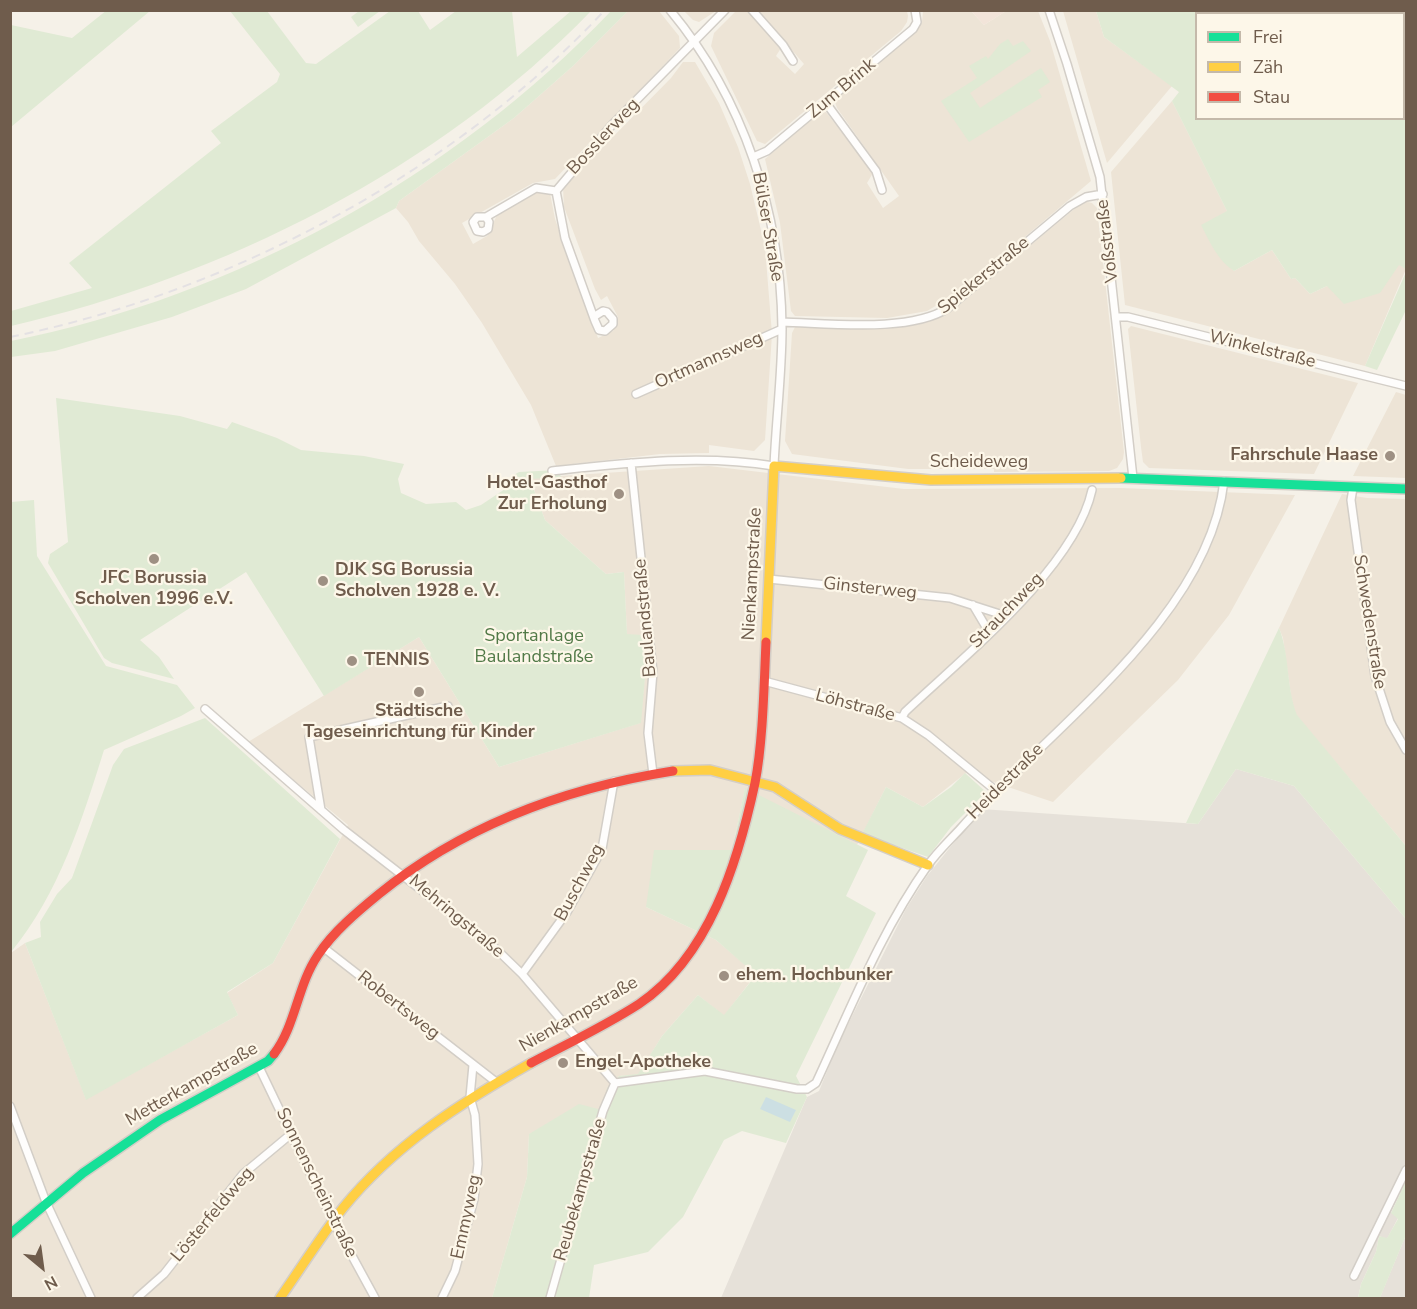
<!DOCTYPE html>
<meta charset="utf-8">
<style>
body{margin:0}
#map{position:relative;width:1417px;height:1309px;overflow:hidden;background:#f5f1e8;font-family:"Nunito Sans",sans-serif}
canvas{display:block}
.frame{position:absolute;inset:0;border:12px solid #6f5c4c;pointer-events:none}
.legend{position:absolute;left:1195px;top:12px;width:210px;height:108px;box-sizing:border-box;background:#fdf7e9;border:2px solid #c4b9aa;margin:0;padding:8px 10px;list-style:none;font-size:18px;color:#6f5c4c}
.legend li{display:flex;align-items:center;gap:12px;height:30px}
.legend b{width:30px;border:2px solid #c4b9aa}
.north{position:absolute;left:12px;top:1237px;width:60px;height:60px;-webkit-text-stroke:4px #fdf7e9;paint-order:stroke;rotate:151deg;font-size:16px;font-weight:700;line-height:24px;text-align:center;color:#6f5c4c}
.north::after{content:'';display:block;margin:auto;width:21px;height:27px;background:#6f5c4c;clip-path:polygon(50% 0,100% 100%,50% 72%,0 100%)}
</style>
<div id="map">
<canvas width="1417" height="1309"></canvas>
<div class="frame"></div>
<ul class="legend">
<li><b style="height:8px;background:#16e098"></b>Frei</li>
<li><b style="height:8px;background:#ffcf43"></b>Zäh</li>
<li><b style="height:8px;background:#f24e42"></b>Stau</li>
</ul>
<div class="north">N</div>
</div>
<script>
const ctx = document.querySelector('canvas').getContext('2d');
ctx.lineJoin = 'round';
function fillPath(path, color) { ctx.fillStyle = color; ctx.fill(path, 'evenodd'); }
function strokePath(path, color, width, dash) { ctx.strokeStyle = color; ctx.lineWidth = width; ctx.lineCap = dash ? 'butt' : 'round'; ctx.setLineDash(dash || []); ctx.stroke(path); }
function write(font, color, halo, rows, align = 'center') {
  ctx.font = font + ' "Nunito Sans",sans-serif'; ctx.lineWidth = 4.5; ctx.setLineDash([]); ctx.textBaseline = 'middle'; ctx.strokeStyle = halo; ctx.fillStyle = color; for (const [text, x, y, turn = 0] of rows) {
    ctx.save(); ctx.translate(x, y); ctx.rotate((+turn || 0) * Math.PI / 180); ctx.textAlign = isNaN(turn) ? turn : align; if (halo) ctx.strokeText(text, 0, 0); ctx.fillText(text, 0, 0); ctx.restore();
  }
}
const residential = new Path2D(`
 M628,11h31l20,25 1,12 -125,131 -22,4 -71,40 11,21 14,-8 11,-23 40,-22 12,2 5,26 43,119 15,-7 4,-6 1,-8 -11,-21 -6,4 -6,-11 -31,-82 -1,-20 32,-35 4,-1 72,-73 12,-16h12l24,41 19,44 12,37 15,63 7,87 -7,106 -11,11 -45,-6v8l-49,1 -104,12 -25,-61 -49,-82 -27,-39 -36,-43 -11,-19 -12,-14 3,-7 115,-83 59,-52z
 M684,11h32l-17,11 -6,-2z
 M736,11h11l16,15 18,22 -5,8 19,18 9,-10 -46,-53h149l1,5 -1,6 -6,9 -136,113 -8,-3 -46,-95 3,-13z
 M923,11h48l13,14 22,-14h32l12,30 41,140 -130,110 -34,20 -40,7 -92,-2 -4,-5 -11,-88 -15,-64 54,-46 7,-1 47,61 -6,10 16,25 16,-12 -62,-88 -2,-6 2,-5 80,-67 5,-8z
 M1063,11h33l8,26 68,49 -65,77z
 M1172,101l55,110 -4,49 11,11 38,-21 19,29 4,-1 15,16 17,-8 72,-22 7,5 -41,97 -240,-61 -14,-133z
 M1084,201l8,2 5,5 27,244 -1,7 -6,9 -8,3 -115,1v-3h-86l-116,-15 -7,-13 7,-108 3,-6 121,-2 20,-6 15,-8z
 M1131,326l227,57 -44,91 -165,-6 -6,-6 -2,-15 -13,-118z
 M1396,392l10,3v83l-53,-2z
 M709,466l195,23 217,-1 174,7 -66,120 -51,65 -125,122 -87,-29 -43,34 -37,-20 -29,58 -112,-56 -13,61 -86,57 70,33 40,34 -32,42 -26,-21 -36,41 -24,39 -19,1 -17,35 -73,23 -2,43 -35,121h-481v-345l14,-10 61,156 152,-84 -11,-22 46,-30 75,-138 -100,-83 171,-105 80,130 141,-44 6,-57 -3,-31h-16l-3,-63 -18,2 -61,-54 -15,-42z
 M1342,494l25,4 39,1v347l-110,-131 -4,-12 -9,-65 -4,-10z`);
const commercial = new Path2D(`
 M971,11h35l-22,14z`);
const industrial = new Path2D(`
 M1236,769l58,17 112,133v262l-15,31 7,6 -11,21 -8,-3 -3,16 -15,32 -3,14h-637l86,-201 12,-6 20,-49 67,-133 21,-33 54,-67 217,15z
 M1406,1235v63h-26l3,-8z`);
const green = new Path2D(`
 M107,10l43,1 -139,116v-102l61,13z
 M230,11h37l39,52 10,1 74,-53h28l12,19 26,-19h56l5,46 54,-46h20c-152,158 -368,266 -580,315v-15l81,-23 -23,-25 152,-120 -10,-12 66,-49 3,-8z
 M359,11v-1l21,1 -22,16 -7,-10z
 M611,11h17l-55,55 -59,52 -115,83 -3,7 -150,81 -74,28 -117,34 -44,6v-16c225,-45 442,-164 600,-330z
 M1096,11h310v258l-7,-4 -19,28 -36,11 -17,-18 -17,8 -15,-16 -4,1 -19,-29 -38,21c-16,-10 -24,-29 -33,-46l26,-14 -55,-110 7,-9 -75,-55zM1196,14h208v104h-208z
 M1008,39l5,7 10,-5 8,10 -61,42 10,15 61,-40 9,14 -12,8 4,7 -73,45 -28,-41 36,-23 -8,-12 17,-10 2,3 12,-15z
 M1406,272v38l-29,60 -12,-4z
 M56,398l124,18 47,13 5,-7 45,16 24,12 63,6 40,8 -6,15 3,14 25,11 30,-2 10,8 15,-5 30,-20 1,-9 7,-4 39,-2 3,7 -31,2 15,41 61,54 18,-2 3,62 16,1 3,31 -5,57 -142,44 -80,-130 -95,59 -78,-124 -106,68 19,17 15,22 -62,-16 -8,-5 -56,-95 2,-9 18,-12z
 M34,500l3,56 69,110 71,19 18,23 -14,8 -77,34c-22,70 -45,144 -93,202v-450z
 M1279,628c11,27 7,59 18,87l109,131v73l-112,-133 -58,-17 -38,55 -12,-1z
 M205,718l135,121 -67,124 -46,29 11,23 -152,85 -61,-157 16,-6 -1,-15 17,-28 15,-16 41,-113 11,-16z
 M965,773l21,19 -35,35 -23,30 -66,-23 24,-47 37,20 28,-20z
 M745,788l123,62 -22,46 30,17 -80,163 11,21 -21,46 -44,-12 -18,9 -41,77 -35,35 -54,13 -5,33h-97l35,-121 2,-43 50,-30 23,6 5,-22 12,-12 19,-2 24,-38 36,-41 26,20 32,-40 -40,-35 -70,-33 8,-57h78z
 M1406,1181v54l-26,63h-22l3,-14 15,-32 3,-16 8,2 11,-19 -7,-6z`);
const water = new Path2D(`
 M766,1097l30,13 -6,12 -30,-13z`);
const street = new Path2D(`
 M752,10l31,35 10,16
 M1049,10l18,54 33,113 33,301
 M826,103l50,68 6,19
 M753,157l14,-6 146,-122 4,-7 -2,-12
 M486,217l3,5 -1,7 -5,3 -6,-1 -4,-9 4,-5h9l50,-29 20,3
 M595,316l8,-5 4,1 6,7v5l-8,7 -6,-1 -4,-9 -30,-83 -9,-47 55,-65 114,-116
 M1117,317h11l278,69
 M782,322c46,1 128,11 166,-14l122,-102 16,-9 17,-3
 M636,394l146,-65
 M631,463l22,209 -5,61 5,41
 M552,471c74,-8 149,-17 222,-5 2,-46 8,-92 8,-138 -1,-115 -38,-229 -112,-318
 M1353,488l-2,12 24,176 15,46 16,28
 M769,579l181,19 56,18
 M973,605l16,27
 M764,681l138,37 26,17 67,55
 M205,709l139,121 148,115 30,29 93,109
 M902,718l3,-6c57,-54 170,-144 187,-222
 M321,810l-12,-73 139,-31
 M324,948l172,134
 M522,974l45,-62 35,-63 12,-68
 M259,1067l74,154 42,77
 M615,1083l90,-12 92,18h10l9,-6c34,-73 65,-152 112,-218 9,-13 22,-25 33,-37 86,-97 248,-210 263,-347
 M10,1106l36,96 45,96
 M1354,1276l52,-106
 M137,1298l27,-24 79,-100 48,-40
 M442,1298l13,-27 19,-72 4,-35 -3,-49 -5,-18 3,-32
 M550,1298l53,-187 12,-28`);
const fast = new Path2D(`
 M1121,478l285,11
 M10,1234l73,-61 77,-53 108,-59 6,-7`);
const slow = new Path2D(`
 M766,642l8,-176 157,14 190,-2
 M673,771l37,-1 65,17 65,42 88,36
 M280,1298c21,-30 41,-62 63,-90 51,-63 119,-106 188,-145`);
const jam = new Path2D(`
 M274,1054c22,-29 23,-68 44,-99 15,-23 39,-43 61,-61 85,-69 186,-106 294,-123
 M531,1063c36,-19 74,-37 108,-59 70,-47 99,-142 116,-221 8,-41 9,-98 11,-141`);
const rail = new Path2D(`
 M10,337c218,-44 443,-164 595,-327`);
const markers = [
 [1390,456,6,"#9e9083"],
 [619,494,6,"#9e9083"],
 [154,559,6,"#9e9083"],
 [323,581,6,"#9e9083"],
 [352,661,6,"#9e9083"],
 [419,692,6,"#9e9083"],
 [724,976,6,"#9e9083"],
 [563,1063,6,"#9e9083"]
];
const streetNames = [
 ["Zum Brink",842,89,-40],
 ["Bosslerweg",604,137,-47],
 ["Bülser Straße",767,227,80],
 ["Voßstraße",1108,241,-97],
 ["Spiekerstraße",984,276,-39],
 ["Winkelstraße",1262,350,14],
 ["Ortmannsweg",709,361,-24],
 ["Scheideweg",979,463],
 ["Nienkampstraße",753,574,-87],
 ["Ginsterweg",870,589,6],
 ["Strauchweg",1007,611,-46],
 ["Baulandstraße",646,618,-95],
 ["Schwedenstraße",1369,622,81],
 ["Löhstraße",855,706,15],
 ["Heidestraße",1006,782,-45],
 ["Buschweg",580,883,-62],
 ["Mehringstraße",456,917,40],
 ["Robertsweg",398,1006,38],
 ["Nienkampstraße",579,1015,-30],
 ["Metterkampstraße",192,1085,-30],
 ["Sonnenscheinstraße",316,1183,64],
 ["Reubekampstraße",581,1190,-74],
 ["Lösterfeldweg",213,1215,-50],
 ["Emmyweg",467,1217,-78]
];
const poiNames = [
 ["Fahrschule Haase",1378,456,"right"],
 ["Hotel-Gasthof",607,484,"right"],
 ["Zur Erholung",607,505,"right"],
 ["DJK SG Borussia",335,571],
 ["Scholven 1928 e. V.",335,592],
 ["JFC Borussia",154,579,"center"],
 ["Scholven 1996 e.V.",154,600,"center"],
 ["TENNIS",364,661],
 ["Städtische",419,712,"center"],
 ["Tageseinrichtung für Kinder",419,733,"center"],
 ["ehem. Hochbunker",736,976],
 ["Engel-Apotheke",575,1063]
];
const parkNames = [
 ["Sportanlage",534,637],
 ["Baulandstraße",534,658]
];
fillPath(residential, '#ede4d6');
fillPath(commercial, '#f2e4d9');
fillPath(industrial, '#e6e1d9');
fillPath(green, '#e0ead4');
fillPath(water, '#ccdfe3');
strokePath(street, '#d3cec7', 10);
strokePath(fast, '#d4cec7', 12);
strokePath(slow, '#d4cec7', 12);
strokePath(jam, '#d4cec7', 12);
strokePath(street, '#fefdfc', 7);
strokePath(fast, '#16e098', 9);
strokePath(slow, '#ffcf43', 9);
strokePath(jam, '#f24e42', 9);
strokePath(rail, '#e4e1e3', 2, [9, 6]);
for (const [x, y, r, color] of markers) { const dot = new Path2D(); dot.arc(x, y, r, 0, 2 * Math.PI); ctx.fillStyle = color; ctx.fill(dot); strokePath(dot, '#fdf7e9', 2); }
write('18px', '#6f5c4c', '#fdf7e9', streetNames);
write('bold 18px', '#6f5c4c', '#fdf7e9', poiNames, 'left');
write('18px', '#527a48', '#fdf7e9', parkNames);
</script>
